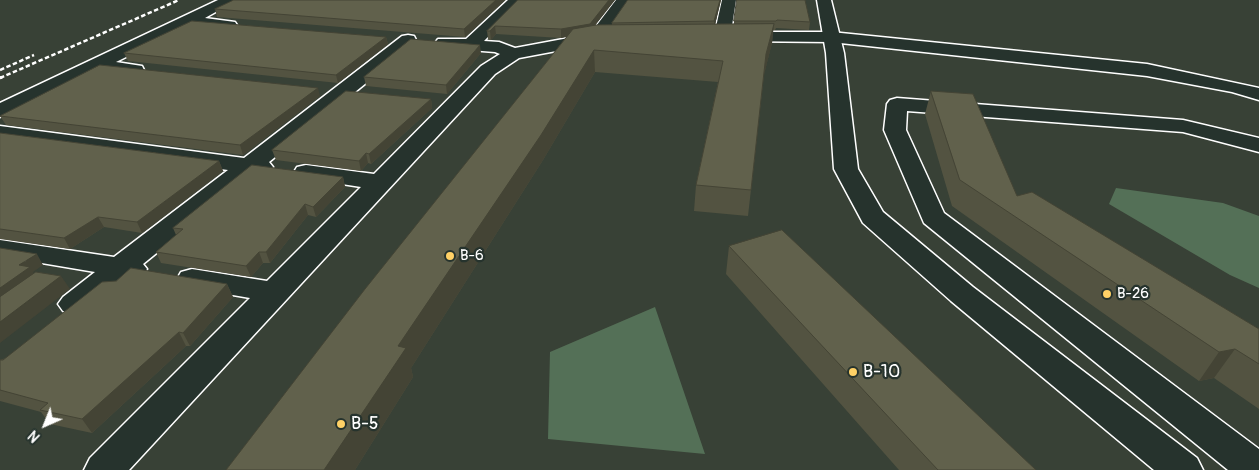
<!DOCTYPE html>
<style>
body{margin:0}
#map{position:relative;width:1259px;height:470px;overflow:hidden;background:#384136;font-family:Pangolin,sans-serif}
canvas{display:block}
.north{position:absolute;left:20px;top:400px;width:50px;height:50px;-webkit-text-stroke:4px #26332d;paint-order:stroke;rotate:224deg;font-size:14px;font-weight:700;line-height:20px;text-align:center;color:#fff}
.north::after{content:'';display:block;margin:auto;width:18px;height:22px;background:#fff;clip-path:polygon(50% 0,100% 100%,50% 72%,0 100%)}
</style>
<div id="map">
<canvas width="1259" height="470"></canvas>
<div class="north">N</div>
</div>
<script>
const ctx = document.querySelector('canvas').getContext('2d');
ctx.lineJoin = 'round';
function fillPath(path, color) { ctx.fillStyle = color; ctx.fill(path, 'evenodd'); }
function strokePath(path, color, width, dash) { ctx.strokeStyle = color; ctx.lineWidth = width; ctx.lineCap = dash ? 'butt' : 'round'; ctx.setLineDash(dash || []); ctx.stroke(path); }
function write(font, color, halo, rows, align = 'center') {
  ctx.font = font + ' Pangolin,sans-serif'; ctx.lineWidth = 4.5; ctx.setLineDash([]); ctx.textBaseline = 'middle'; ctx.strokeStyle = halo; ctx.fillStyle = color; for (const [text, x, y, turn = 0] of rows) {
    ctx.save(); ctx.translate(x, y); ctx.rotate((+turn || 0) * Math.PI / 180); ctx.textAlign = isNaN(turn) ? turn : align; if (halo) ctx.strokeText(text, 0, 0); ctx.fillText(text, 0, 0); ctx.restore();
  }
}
const green = new Path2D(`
 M1116,188l107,15 36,13v72l-29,-13 -121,-71z
 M655,307l50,147 -157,-15 2,-87z`);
const minor = new Path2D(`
 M218,0h19l-32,18 30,4 2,3 -2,3 -46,-2 -73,36 26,4 2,4 -2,4 -7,2 -37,-5 -98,46v-14z
 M508,0h16l-40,41 15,1 16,6 75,-14 26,-34h15l-27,42 -85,16 -24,16 -366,396h-45l6,-12 160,-160 -69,-12 -4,-7 4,-7 11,-3 75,12 94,-94 -64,-10 -3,-5 3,-5 9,-2 68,9 107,-108 19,-12 -5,-2 -51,-4 -6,-1 -3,-4 3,-4h28z
 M722,0h14l-5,32h100l316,32 112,24v12l-27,-8 -85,-16 -316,-34 -95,-1 -7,-3 -7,3 -6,-1 -2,-4z
 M408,35l6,1 2,4 -2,4 -145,118 4,5 -4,5 -14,1 -112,91 4,5 -5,7 -15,1 -42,34 -11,3 -11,-3 -5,-7 5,-7 32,-25 -95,-16v-16l114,17 114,-87 -228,-30v-14l244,32 158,-122z
 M897,98l286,22 76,18v14l-76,-20 -276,-21 -1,19 38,83 315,236v21h-31l-304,-247 -40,-93 3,-26 3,-4z`);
const tertiary = new Path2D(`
 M817,0h14l13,53 14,116 25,43 90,75 224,171 6,12h-49l-203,-169 -88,-78 -29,-54 -8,-116z`);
const railFar1 = new Path2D(`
 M0,70l34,-15
 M0,78l179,-78`);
const rail = new Path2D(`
 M0,78l2,-1`);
const wall = new Path2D(`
 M234,0h271l-40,37 -248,-20 -2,-8z
 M518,0h97l-20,25h17v-2l16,-23h93l-6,24h19l3,-24 73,22 -1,8 -33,-2 -1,2h-2l-1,13 -8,31 -16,142 -54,-5 2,-26 22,-103 -123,-10 -52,88 -132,208 2,9 -58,93h-129l341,-434 -6,2 -65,-4 -5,6 -3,-1 -1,-8z
 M386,37l2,7 -50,39 -210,-22 -4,-8z
 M481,53l-34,41 -81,-8 -2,-9z
 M931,91l86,105 242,133v80l-45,-31 -15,3 -247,-175 -27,-92z
 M320,96l-77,59 -237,-30 -6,-9z
 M431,99l1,9 -61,56 -3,-1 -7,8 -85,-11 -4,-10z
 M0,133l219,28 4,10 -81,62 -38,-6 -34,22 -70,-10z
 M343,177l2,10 -29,30 -8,-2 -38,48h-7l-12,14 -90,-14 -5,-11 20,-17 -3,-7z
 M729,246l307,224h-137l-173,-196z
 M227,284l6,13 -43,49h-4l-94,87 -42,-9 -9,-12 -41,-11v-41z`);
const shadedWall = new Path2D(`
 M496,0h9l-40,37 -1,-8z
 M609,0h6l-25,32 -29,6v-9z
 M720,0h1l-7,29v-8z
 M774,24l-2,19 -8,32 2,-21z
 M495,26l1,8 -5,6 -1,-9z
 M386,37l2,7 -50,39 -2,-8z
 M480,45l1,8 -34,41 -1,-9z
 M594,50l1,22 -52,88 -132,208 2,9 -58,93h-31l74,-124z
 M318,88l2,8 -77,59 -3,-10z
 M431,99l1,9 -61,56 -2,-10z
 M366,153l2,10 -7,8 -2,-10z
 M219,161l4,10 -81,62 -5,-11z
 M343,177l2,10 -29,30 -3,-10z
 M305,204l3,11 -38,48 -4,-11z
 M98,217l6,10 -34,22 -6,-11z
 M259,252l4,11 -12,14 -5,-11z
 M37,254l6,11 -10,7 4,6 -37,27v-17l19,-23z
 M61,276l9,13 -70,54v-21z
 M227,284l6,13 -43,49 -7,-13z
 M179,332l7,14 -94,87 -10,-14z
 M1235,349l-21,29 -15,3 20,-29z`);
const building = new Path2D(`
 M234,0h262l-32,29 -249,-20z
 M518,0h91l-19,24 -29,5 -66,-3 -5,5h-3z
 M628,0h92l-6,21 -102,2z
 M737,0h68l5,22 -33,-2 -1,1h-42z
 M192,21l194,16 -50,38 -212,-22z
 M774,24l-8,30 -15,136 -55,-5 27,-124 -129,-11 -53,85 -143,211 8,2 -82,122h-98l139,-181 208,-260 23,-4z
 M411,39l69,6 -34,40 -82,-8z
 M100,65l218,23 -78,57 -240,-29z
 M346,91l85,8 -62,55 -3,-1 -7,8 -87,-11z
 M931,91l42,3 44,102 15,-4 227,137v35l-24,-15 -16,3 -259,-172z
 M0,133l219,28 -82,61 -39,-5 -34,21 -64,-9z
 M252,165l91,12 -30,30 -8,-3 -39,48h-7l-13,14 -90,-14 27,-23 -10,-1z
 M782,230l254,240h-98l-209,-224z
 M0,248l37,6 -18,11 11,2 -30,21z
 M131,268l96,16 -44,49 -4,-1 -97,87 -42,-9 8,-7 -48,-13v-30h3l99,-78 14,-1z
 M36,272l25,4 -61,46v-25z`);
const markers = [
 [450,256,5,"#ffd166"],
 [1107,294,5,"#ffd166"],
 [853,372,5,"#ffd166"],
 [341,424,5,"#ffd166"]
];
const poiNames = [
 ["B-6",460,256],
 ["B-26",1117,294]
];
const nearPoinames = [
 ["B-10",863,372],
 ["B-5",351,424]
];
fillPath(green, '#547057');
strokePath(minor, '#fff', 3);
strokePath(tertiary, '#fff', 3);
fillPath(minor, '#26332d');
fillPath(tertiary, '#26332d');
strokePath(railFar1, '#fff', 2.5, [4.5, 2.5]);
strokePath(rail, '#fff', 3, [5.5, 3]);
fillPath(wall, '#535341');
fillPath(shadedWall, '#444435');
fillPath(building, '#61614c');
strokePath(building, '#444435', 1);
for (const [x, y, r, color] of markers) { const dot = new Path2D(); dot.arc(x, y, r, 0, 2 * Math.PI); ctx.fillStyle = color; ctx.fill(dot); strokePath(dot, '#26332d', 2); }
write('15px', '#fff', '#26332d', poiNames, 'left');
write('18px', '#fff', '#26332d', nearPoinames, 'left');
</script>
